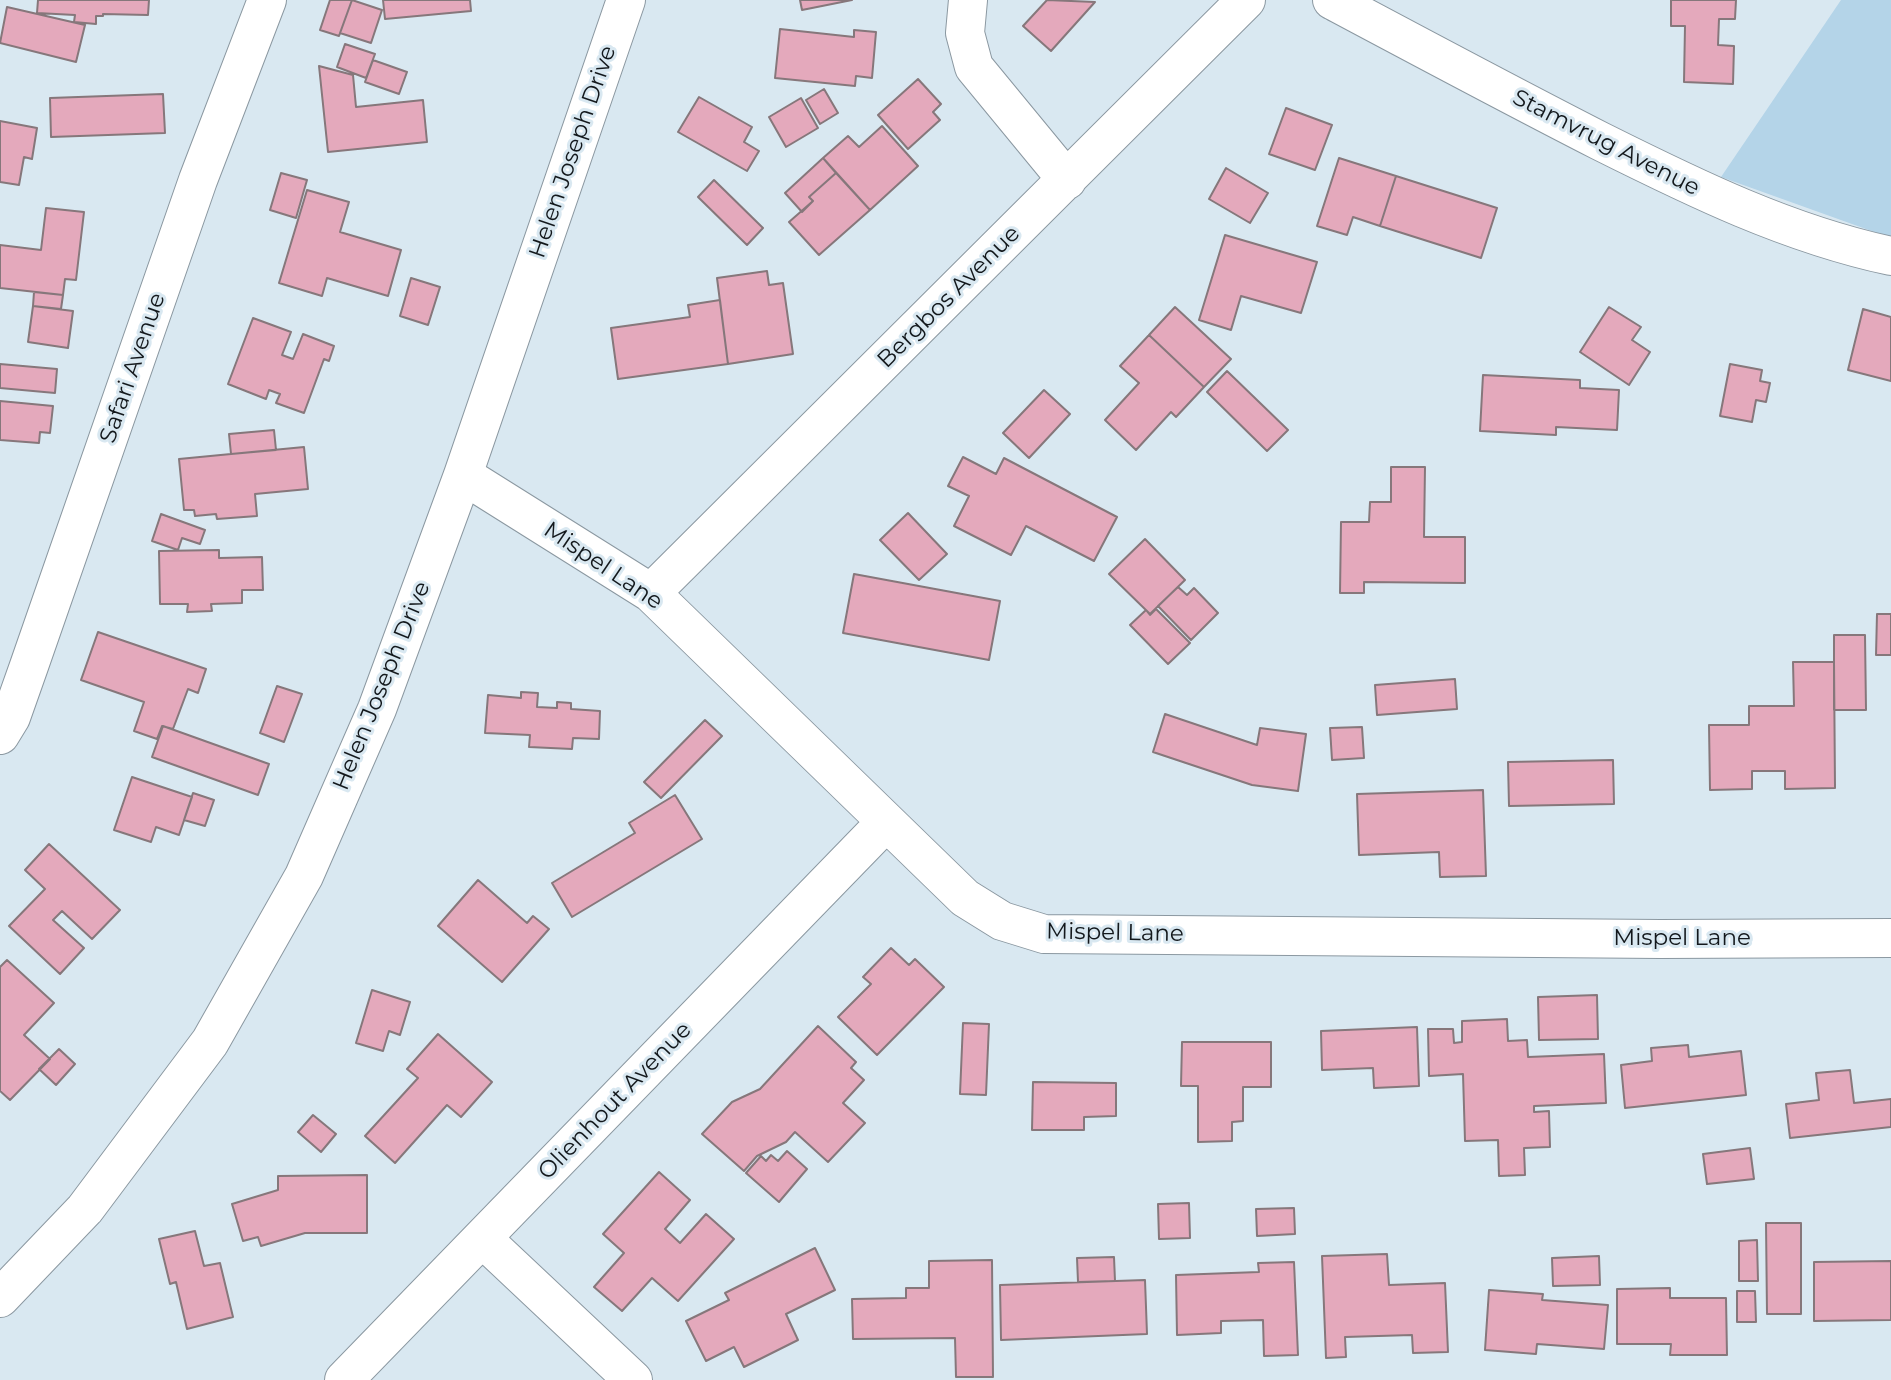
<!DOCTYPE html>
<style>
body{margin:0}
canvas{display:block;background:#d9e8f1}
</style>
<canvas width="1891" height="1380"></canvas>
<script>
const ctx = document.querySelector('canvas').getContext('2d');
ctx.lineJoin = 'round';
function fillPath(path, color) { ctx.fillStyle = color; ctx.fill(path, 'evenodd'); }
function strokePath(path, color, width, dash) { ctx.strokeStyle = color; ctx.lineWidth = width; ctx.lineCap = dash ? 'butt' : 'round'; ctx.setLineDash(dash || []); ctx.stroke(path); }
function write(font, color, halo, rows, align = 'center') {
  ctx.font = font + ' Montserrat,sans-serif'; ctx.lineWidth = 6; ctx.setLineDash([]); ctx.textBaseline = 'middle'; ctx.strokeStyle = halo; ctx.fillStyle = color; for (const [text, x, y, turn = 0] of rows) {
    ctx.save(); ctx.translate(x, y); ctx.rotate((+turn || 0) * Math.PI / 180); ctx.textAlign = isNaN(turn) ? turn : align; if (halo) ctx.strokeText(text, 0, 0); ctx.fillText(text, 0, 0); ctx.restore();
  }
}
const green = new Path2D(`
 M1841,0h50v238l-170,-61z`);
const building = new Path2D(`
 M38,0h111l-1,15 -45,-1v2h-7v8l-22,-2 1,-7 -38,-2z
 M330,0h22l-13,36 -19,-6z
 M352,0l30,10 -11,33 -31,-10z
 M383,0h87l1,11 -86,8z
 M800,0h52l-50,10z
 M1047,0l48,2 -44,49 -28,-25z
 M1671,0h65l-1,19h-16l-1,26 16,1 -1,38 -49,-2 1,-56h-14z
 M7,7l78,18 -9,37 -76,-19z
 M780,29l74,8v-7l22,2 -4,46 -16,-2 -1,10 -80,-8z
 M345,44l30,10 -9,24 -29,-11z
 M373,60l34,12 -8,22 -34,-12z
 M319,66l34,9 3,32 67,-7 4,42 -99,10z
 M918,79l23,25 -8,8 7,8 -32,29 -30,-34z
 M824,89l14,24 -18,11 -14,-24z
 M163,94l2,39 -114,4 -1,-39z
 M699,97l53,30 -8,15 15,9 -12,20 -69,-39z
 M801,98l17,30 -32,19 -17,-30z
 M1286,108l46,17 -17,45 -46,-16z
 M0,121l37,7 -5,31 -8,-2 -5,28 -19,-3z
 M882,126l36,40 -48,44 -47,-52 25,-22 11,11z
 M823,158l13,15 -27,24 4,4 -11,11 -17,-19z
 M1339,158l57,18 -16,50 -27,-9 -6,18 -30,-9z
 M1226,168l42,25 -18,30 -41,-24z
 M281,173l26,7 -11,38 -26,-8z
 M836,173l34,37 -51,45 -30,-33 24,-21 -4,-4z
 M1396,176l101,32 -16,50 -101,-32z
 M714,180l49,48 -16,17 -49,-48z
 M307,190l42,12 -9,30 61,18 -13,46 -61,-18 -5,18 -43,-13z
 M46,208l38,4 -8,68 -11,-1 -2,16 -63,-7v-43l41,5z
 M1225,235l92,27 -16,51 -60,-17 -10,34 -32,-10z
 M767,271l2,14 14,-2 10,71 -65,10 -11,-86z
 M411,278l29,9 -12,38 -28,-9z
 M34,292l29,3 -2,14 -28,-3z
 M720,300l8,64 -110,15 -7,-51 79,-11 -2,-12z
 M33,306l40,5 -5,37 -40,-6z
 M1175,307l56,52 -27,28 -55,-52z
 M1609,307l32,20 -9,13 18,12 -21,33 -49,-33z
 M1863,309l28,8v64l-43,-11z
 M253,318l38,14 -9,23 11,4 10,-25 31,12 -5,15 -5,-2 -20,54 -28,-10 4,-9 -11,-4 -3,9 -38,-15z
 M1149,335l55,52 -28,30 -5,-5 -35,38 -31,-30 34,-37 -19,-17z
 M0,364l57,5 -2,24 -55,-5z
 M1730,364l32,6 -2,11 10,2 -4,19 -10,-2 -4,22 -32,-6z
 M1227,371l61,59 -21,21 -60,-59z
 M1483,375l97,5v8l39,2 -2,40 -61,-3v8l-76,-4z
 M1044,390l26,24 -41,44 -26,-25z
 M0,401l53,5 -3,27 -10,-1 -1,11 -39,-3z
 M274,430l2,20 -45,4 -2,-20z
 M304,447l4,42 -53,5 2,22 -40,3 -1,-5 -21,2 -1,-6h-10l-5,-51z
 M963,457l33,17 8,-16 113,59 -23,44 -68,-35 -15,29 -57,-29 15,-30 -21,-10z
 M1391,467h34l-1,70h41v46l-101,-1v11h-24l1,-71h28l1,-20h21z
 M908,513l39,41 -28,26 -39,-40z
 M161,514l44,16 -5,14 -18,-6 -4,12 -26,-9z
 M1145,539l40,41 -35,34 -41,-40z
 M219,550v8l43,-1 1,33h-21v13l-31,1 1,7 -25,1 1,-8h-28l-1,-53z
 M854,574l146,27 -11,59 -146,-27z
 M1178,587l9,8 7,-7 24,25 -27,27 -33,-34z
 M1156,609l34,34 -22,21 -38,-39 16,-15 4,5z
 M1877,614h14v41h-15z
 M98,632l108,37 -8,24 -10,-4 -15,40 -11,-3 -5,13 -23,-8 10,-29 -63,-22z
 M1834,635h31l1,75h-32z
 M1793,662h41l1,126 -50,1v-18h-33v18l-42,1 -1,-65h40v-19h45z
 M1455,679l2,30 -80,6 -2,-30z
 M277,686l25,8 -18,48 -24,-9z
 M521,692l17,1 -1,14 20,1v-6l14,1v6l29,2 -1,28 -26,-1 -1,11 -43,-2 1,-12 -45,-2 3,-38 33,3z
 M1165,714l92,31 3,-17 46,6 -8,57 -46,-6 -99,-33z
 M705,720l17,16 -61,62 -17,-16z
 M163,726l106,38 -11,31 -106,-38z
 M1362,727l2,31 -32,2 -2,-32z
 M1613,760l1,44 -105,2 -1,-44z
 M132,777l60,20 -13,38 -23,-8 -5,15 -37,-12z
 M1483,790l3,86 -46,1 -1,-25 -80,3 -2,-61z
 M193,793l21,7 -9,26 -21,-6z
 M675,795l27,44 -130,78 -20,-34 83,-50 -6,-10z
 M49,844l71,66 -28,29 -30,-28 -9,9 31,28 -24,26 -51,-48 36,-37 -20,-19z
 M478,880l49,43 6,-7 16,13 -47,53 -64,-56z
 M891,948l18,17 6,-6 29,28 -67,68 -39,-38 33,-33 -8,-7z
 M7,960l47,43 -30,32 26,24 -40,41 -10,-9v-124z
 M372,990l38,12 -10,33 -11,-4 -6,20 -27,-8z
 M1597,995l1,44 -59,1 -1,-43z
 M1507,1019l1,22 19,-1 1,17 76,-3 2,49 -72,3v6l15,-1 1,36 -26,1 1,27 -26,1 -1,-36 -33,1 -2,-67 -34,2 -1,-47h25l1,14 8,-1v-21z
 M963,1023l26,1 -3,71 -26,-1z
 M818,1026l38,36 -5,6 13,12 -21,23 22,20 -37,39 -33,-30 -9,10 -29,14 -13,15 -42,-37 30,-32 28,-13z
 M1417,1027l2,59 -45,2 -1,-20 -51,2 -1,-39z
 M438,1034l54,48 -31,35 -14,-12 -52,58 -30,-27 53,-58 -11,-9z
 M1182,1042h89v45h-28v34l-11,1v19l-34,1v-56h-17z
 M1688,1045l1,12 52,-6 5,44 -121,13 -4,-43 31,-4 -1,-13z
 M59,1049l16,15 -19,21 -17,-16z
 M1850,1070l4,33 37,-4v28l-101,11 -4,-34 33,-4 -3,-27z
 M1033,1082l83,1v33l-32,1v13h-52z
 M313,1115l23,19 -15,18 -23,-20z
 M1750,1148l4,31 -47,5 -4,-30z
 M787,1151l20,18 -28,33 -33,-29 15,-17 5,5 5,-6 7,6z
 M659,1172l31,28 -25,29 15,14 26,-29 28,25 -56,62 -26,-23 -30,33 -28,-24 30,-34 -21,-19z
 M367,1175v58h-62l-44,13 -3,-9 -15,4 -11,-37 46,-14v-14z
 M1189,1203l1,35 -31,1 -1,-35z
 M1294,1208l1,26 -38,2 -1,-27z
 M1766,1223h35v91h-34z
 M195,1231l9,35 16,-3 13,54 -46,12 -11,-47 -6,2 -11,-45z
 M1757,1240l1,41h-19v-40z
 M815,1248l20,42 -49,24 12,26 -54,27 -10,-20 -28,14 -20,-40 43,-21 -4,-7z
 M1387,1254l2,31 56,-2 3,69 -35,1 -1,-18 -67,2 1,20 -20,1 -4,-102z
 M1599,1256l1,29 -47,1 -1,-28z
 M1114,1257l1,24 -37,1 -1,-24z
 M992,1260l1,117h-37l-1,-39 -102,1 -1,-40 54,-1v-10h23v-27z
 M1891,1261v59l-77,1v-59z
 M1294,1262l4,93 -34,1 -1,-36 -42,1v12l-44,2 -1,-60 83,-3 -1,-9z
 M1145,1280l2,54 -146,6 -1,-55z
 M1670,1288v10h56l1,57h-57l1,-11h-54v-55z
 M1489,1290l54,4 -1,6 66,5 -4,44 -67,-5 -1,10 -51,-4z
 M1737,1291h18l1,31h-19z`);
const minor = new Path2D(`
 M968,0l-3,33 9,34 93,113
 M1332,0c90,48 178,95 268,141 94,47 188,93 291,115
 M463,475l188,118 314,305 37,23 42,13 617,5 230,-1
 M651,593l595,-593
 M0,735l11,-18 18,-51 169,-486 69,-180
 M483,1239l150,141
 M0,1298l85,-89 125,-167 94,-166 73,-167 86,-234 163,-475
 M344,1380l542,-558`);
const streetNames = [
 ["Stamvrug Avenue",1606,143,27],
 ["Helen Joseph Drive",573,152,-71],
 ["Bergbos Avenue",949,297,-45],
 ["Safari Avenue",133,368,-71],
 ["Mispel Lane",603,566,34],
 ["Helen Joseph Drive",382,686,-68],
 ["Mispel Lane",1115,933,1],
 ["Mispel Lane",1682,938],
 ["Olienhout Avenue",615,1101,-46]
];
fillPath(green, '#b4d4e8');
fillPath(building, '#e4a9bc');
strokePath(building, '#86777b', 2);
strokePath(minor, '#8b98a1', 40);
strokePath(minor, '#fff', 38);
write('23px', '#13181c', '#d9e8f1', streetNames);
</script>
